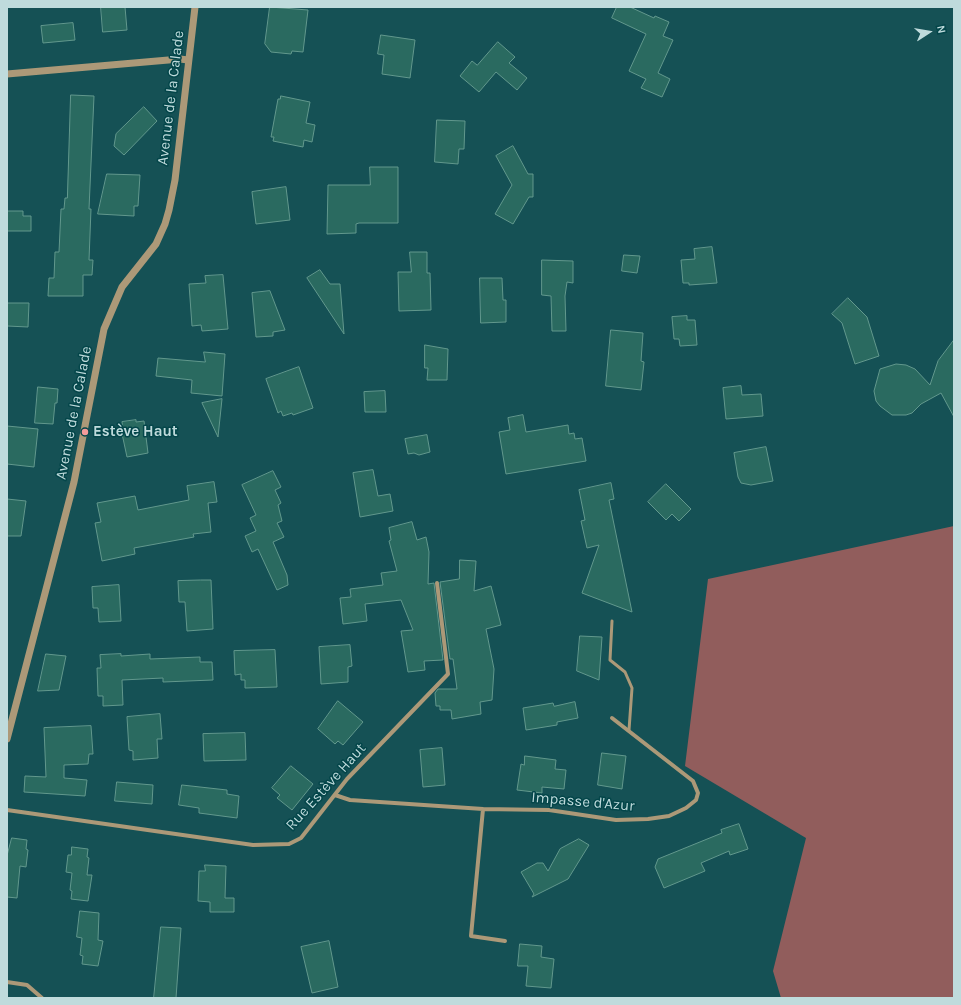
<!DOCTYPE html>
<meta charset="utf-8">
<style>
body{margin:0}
#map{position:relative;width:961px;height:1005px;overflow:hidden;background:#155155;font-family:Karla,sans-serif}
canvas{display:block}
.frame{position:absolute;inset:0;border:8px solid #bfdbdc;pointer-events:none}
.north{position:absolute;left:909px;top:12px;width:40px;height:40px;-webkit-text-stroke:3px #04464a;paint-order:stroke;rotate:78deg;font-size:11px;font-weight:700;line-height:16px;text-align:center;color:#bfdbdc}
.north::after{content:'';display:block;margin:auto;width:14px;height:18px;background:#bfdbdc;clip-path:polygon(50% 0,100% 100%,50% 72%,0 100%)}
</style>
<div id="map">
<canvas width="961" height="1005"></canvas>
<div class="frame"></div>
<div class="north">N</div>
</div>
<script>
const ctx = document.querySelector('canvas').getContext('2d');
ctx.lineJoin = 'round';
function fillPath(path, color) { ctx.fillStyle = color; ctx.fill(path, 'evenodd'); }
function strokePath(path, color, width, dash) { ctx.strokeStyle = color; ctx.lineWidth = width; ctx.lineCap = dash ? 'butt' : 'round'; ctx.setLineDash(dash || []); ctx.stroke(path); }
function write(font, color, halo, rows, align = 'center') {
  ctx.font = font + ' Karla,sans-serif'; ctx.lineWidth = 3; ctx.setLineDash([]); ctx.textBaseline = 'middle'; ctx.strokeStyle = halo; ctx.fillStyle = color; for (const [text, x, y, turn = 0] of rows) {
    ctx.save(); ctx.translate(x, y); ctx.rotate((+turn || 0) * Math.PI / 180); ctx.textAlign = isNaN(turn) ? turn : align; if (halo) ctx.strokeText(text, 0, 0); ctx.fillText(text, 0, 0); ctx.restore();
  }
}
const green = new Path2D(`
 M954,526v472h-173l-8,-27 33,-133 -121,-72 23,-187z`);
const building = new Path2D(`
 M101,7h24l2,23 -24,2z
 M270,7l38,3 -5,42 -11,-1 -1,3 -20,-2 -6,-8z
 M617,7h13l24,11 1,-2 14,6 -6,14 10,4 -15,33 12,6 -8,18 -21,-9 5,-9 -17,-8 17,-37 -34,-16z
 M73,23l2,17 -32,3 -2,-17z
 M381,35l34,5 -5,38 -28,-4 2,-19 -6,-1z
 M498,42l17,15 -6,6 18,15 -10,12 -21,-18 -17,20 -19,-16 12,-15 5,4z
 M71,95l23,1 -5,113h2l-2,51h4l-1,15h-9v21h-35l1,-18h5l1,-26h4l2,-43h3l1,-11h2z
 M281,96l29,6 -4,21 9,2 -3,17 -8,-2 -1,7 -30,-6 1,-4h-3l7,-38h2z
 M144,107l13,14 -33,34 -10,-9 2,-12z
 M437,120l28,1 -1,28h-5l-1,15 -23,-2z
 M513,146l15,28h5v23h-4l-16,27 -18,-10 17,-29 -16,-29z
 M370,167h28v56h-39l-3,1v9l-29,1 1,-49h42z
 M107,174l33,1 -2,31h-4v10l-36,-2z
 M286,187l4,33 -34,4 -4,-32z
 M7,211h16v5h8v15h-24z
 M712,247l5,36 -28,2v-2h-6l-2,-23 14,-1 -1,-10z
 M410,252h17v21h3l1,37 -32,1 -1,-39h13z
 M624,255l16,1 -3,17 -15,-2z
 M542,260l31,1v22l-6,-1 -2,14 1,35h-14l-1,-35 -9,-1z
 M320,270l10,14h10l4,50 -37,-56z
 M223,275l5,54 -26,2 -1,-6 -9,1 -3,-42 17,-1 -1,-7z
 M480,278h22l1,22h3v22l-25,1z
 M270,291l15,39 -12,2v4l-17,1 -4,-44z
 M848,298l19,19 12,39 -24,8 -13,-41 -10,-9z
 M7,303h22l-1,24 -21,-1z
 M687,316v4h8l2,25 -17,1 -1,-7h-5l-2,-22z
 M611,330l32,3 -2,28 3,1 -3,28 -35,-4z
 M954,340v77l-13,-24 -20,11 -9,9 -6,2h-14l-12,-9 -4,-5 -2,-10 6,-22 16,-5 10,1 9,4 15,16 8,-24z
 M425,345l23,4 -1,31h-20l1,-12h-3z
 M204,352l21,2 -3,42 -31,-3 1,-13 -36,-4 2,-18 47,4z
 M299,367l14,41 -20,7 -1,-2 -9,3 -2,-5 -3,2 -12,-34z
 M741,386l1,9 19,-1 2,22 -37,3 -3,-31z
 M38,387l20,2 -1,14h-2l-2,21 -18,-1z
 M385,391l1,21h-21l-1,-20z
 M222,399l-4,38 -16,-34z
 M523,415l3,17 42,-7 1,9 5,-1 1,6 7,-1 4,23 -80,13 -7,-42 11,-2 -2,-12z
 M136,420v2l8,-1 4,32 -21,4 -6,-28h2l-1,-7z
 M7,426l31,3 -4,38 -27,-3z
 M427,435l3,17 -11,3 -5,-2 -6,1 -3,-15z
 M766,447l7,34 -22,4 -10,-2 -3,-6 -4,-24z
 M373,470l5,26 12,-2 3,17 -33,6 -7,-44z
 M273,471l8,16 -6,3 6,13 -3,2 4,16 -5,2 7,14 -11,5 14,33 1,10 -11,5 -19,-41 -6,3 -7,-16 11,-5 -6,-13 6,-3 -14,-30z
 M214,482l3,20 -9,1 3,29 -18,2 1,3 -60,11 1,6 -33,7 -7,-38 6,-1 -4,-19 38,-7 3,14 51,-10 -2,-14z
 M611,483l3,16 -5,1 23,112 -50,-19 17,-48 -12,3 -6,-27 4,-1 -6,-30z
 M666,484l25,25 -12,12 -7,-7 -6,6 -18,-18z
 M7,499l19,2 -5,35h-14z
 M412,522l5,18 9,-3 3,15 -1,32 6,-1 9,77 -19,1 1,9 -17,2 -7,-41 12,-1 -12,-30 -36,4 2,17 -24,3 -3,-26 11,-1 -1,-8 33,-4 -2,-12 16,-2 -8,-30 2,-1 -2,-12z
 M460,560l16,1 -2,30 17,-5 10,39 -15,4 8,40 -2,31 -12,2 1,12 -29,5 -1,-9h-11v-4h-4l-1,-13 3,-4h19l-4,-30h-3l-10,-77 19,-3z
 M201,580h10l2,49 -26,2 -2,-29h-6l-1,-21z
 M119,585l2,36 -22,1 -1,-14h-5l-1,-21z
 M580,636l22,1 -3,43 -22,-9z
 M350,645l2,21 -4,1v15l-27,2 -2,-37z
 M275,650l2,37 -32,1v-8h-4v-6l-6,1 -1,-24z
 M46,654l20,2 -7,34 -21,1z
 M121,654v2l29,-2v5l50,-2v5h12l1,18 -50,2v-4l-41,2 1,25 -20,1v-10h-5l-1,-28h4l-1,-13z
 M338,701l25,21 -20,23 -5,-4 -3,3 -17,-15z
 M575,702l3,16 -21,4v3l-31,5 -3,-22 30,-5 1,3z
 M160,714l2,25h-5l1,19 -25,2v-9l-4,-1 -2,-33z
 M91,726l2,28h-4l-1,10 -24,1v13l23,2 -2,16 -61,-4 1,-16 21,1 -2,-49z
 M245,733l1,27 -42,1 -1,-27z
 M442,748l3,37 -22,2 -3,-37z
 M602,753l24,3 -4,33 -24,-4z
 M525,756l31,4 -1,9 11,1 -2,19 -22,-2v6l-25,-3 4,-26 3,1z
 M291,766l22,18 -21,26 -15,-12 3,-3 -8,-7z
 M117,782l36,3 -1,19 -37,-3z
 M182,785l45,5v4l12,2 -2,22 -38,-5v-5l-20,-3z
 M739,824l9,25 -18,6 -1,-4 -28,12 4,8 -41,17 -9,-21 3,-8 64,-26 -1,-3z
 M12,838l15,2 -1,9 2,1 -2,17 -6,-1 -3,32 -10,-1v-41z
 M579,839l10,6 -21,34 -36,18 2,-3 -13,-22 16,-9h6l5,8 12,-22z
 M72,847l16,2 -1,8 2,1 -2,17h5l-4,26 -17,-2 1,-8 -2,-1 2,-17 -6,-1 2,-17h3z
 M205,865l21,1 -1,32h9v14h-24v-10l-12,-1 1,-30h6z
 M80,911l19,2 -1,27 5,1 -5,25 -16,-2 1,-8 -3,-1 2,-17 -5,-1z
 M161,927l20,1 -5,70h-22z
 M329,941l9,46 -26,6 -11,-46z
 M520,944l22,2 -1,11 13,2 -3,29 -25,-2 2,-20h-10z`);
const service = new Path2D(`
 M612,621l-2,39 15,12 7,16 -3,42`);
const minor = new Path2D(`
 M335,795l15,5 133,9 66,1 67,10 32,-1 21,-3 17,-8 10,-8 2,-7 -5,-12 -81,-63
 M483,809l-12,127 34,5
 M7,810l246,35 36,-1 12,-6 46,-59 101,-105 -11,-91
 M7,982l20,3 15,13`);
const tertiary = new Path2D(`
 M7,74l173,-15 8,1
 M7,739l67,-257 30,-153 18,-42 34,-43 9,-20 4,-14 6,-30 20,-173`);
const markers = [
 [85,432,4,"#f59b9a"]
];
const streetNames = [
 ["Avenue de la Calade",171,98,-83],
 ["Avenue de la Calade",74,413,-79],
 ["Rue Estève Haut",326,787,-48],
 ["Impasse d'Azur",583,802,5]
];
const poiNames = [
 ["Estève Haut",93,432]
];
fillPath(green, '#915d5c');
fillPath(building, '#2a6a60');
strokePath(building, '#62988d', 1);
strokePath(service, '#ac9978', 3);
strokePath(minor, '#ac9978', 4);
strokePath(tertiary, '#ac9978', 7);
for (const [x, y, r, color] of markers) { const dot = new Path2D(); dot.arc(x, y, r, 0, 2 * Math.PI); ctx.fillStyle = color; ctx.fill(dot); strokePath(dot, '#04464a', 1.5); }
write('15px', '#bfdbdc', '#04464a', streetNames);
write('bold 15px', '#bfdbdc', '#04464a', poiNames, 'left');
</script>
